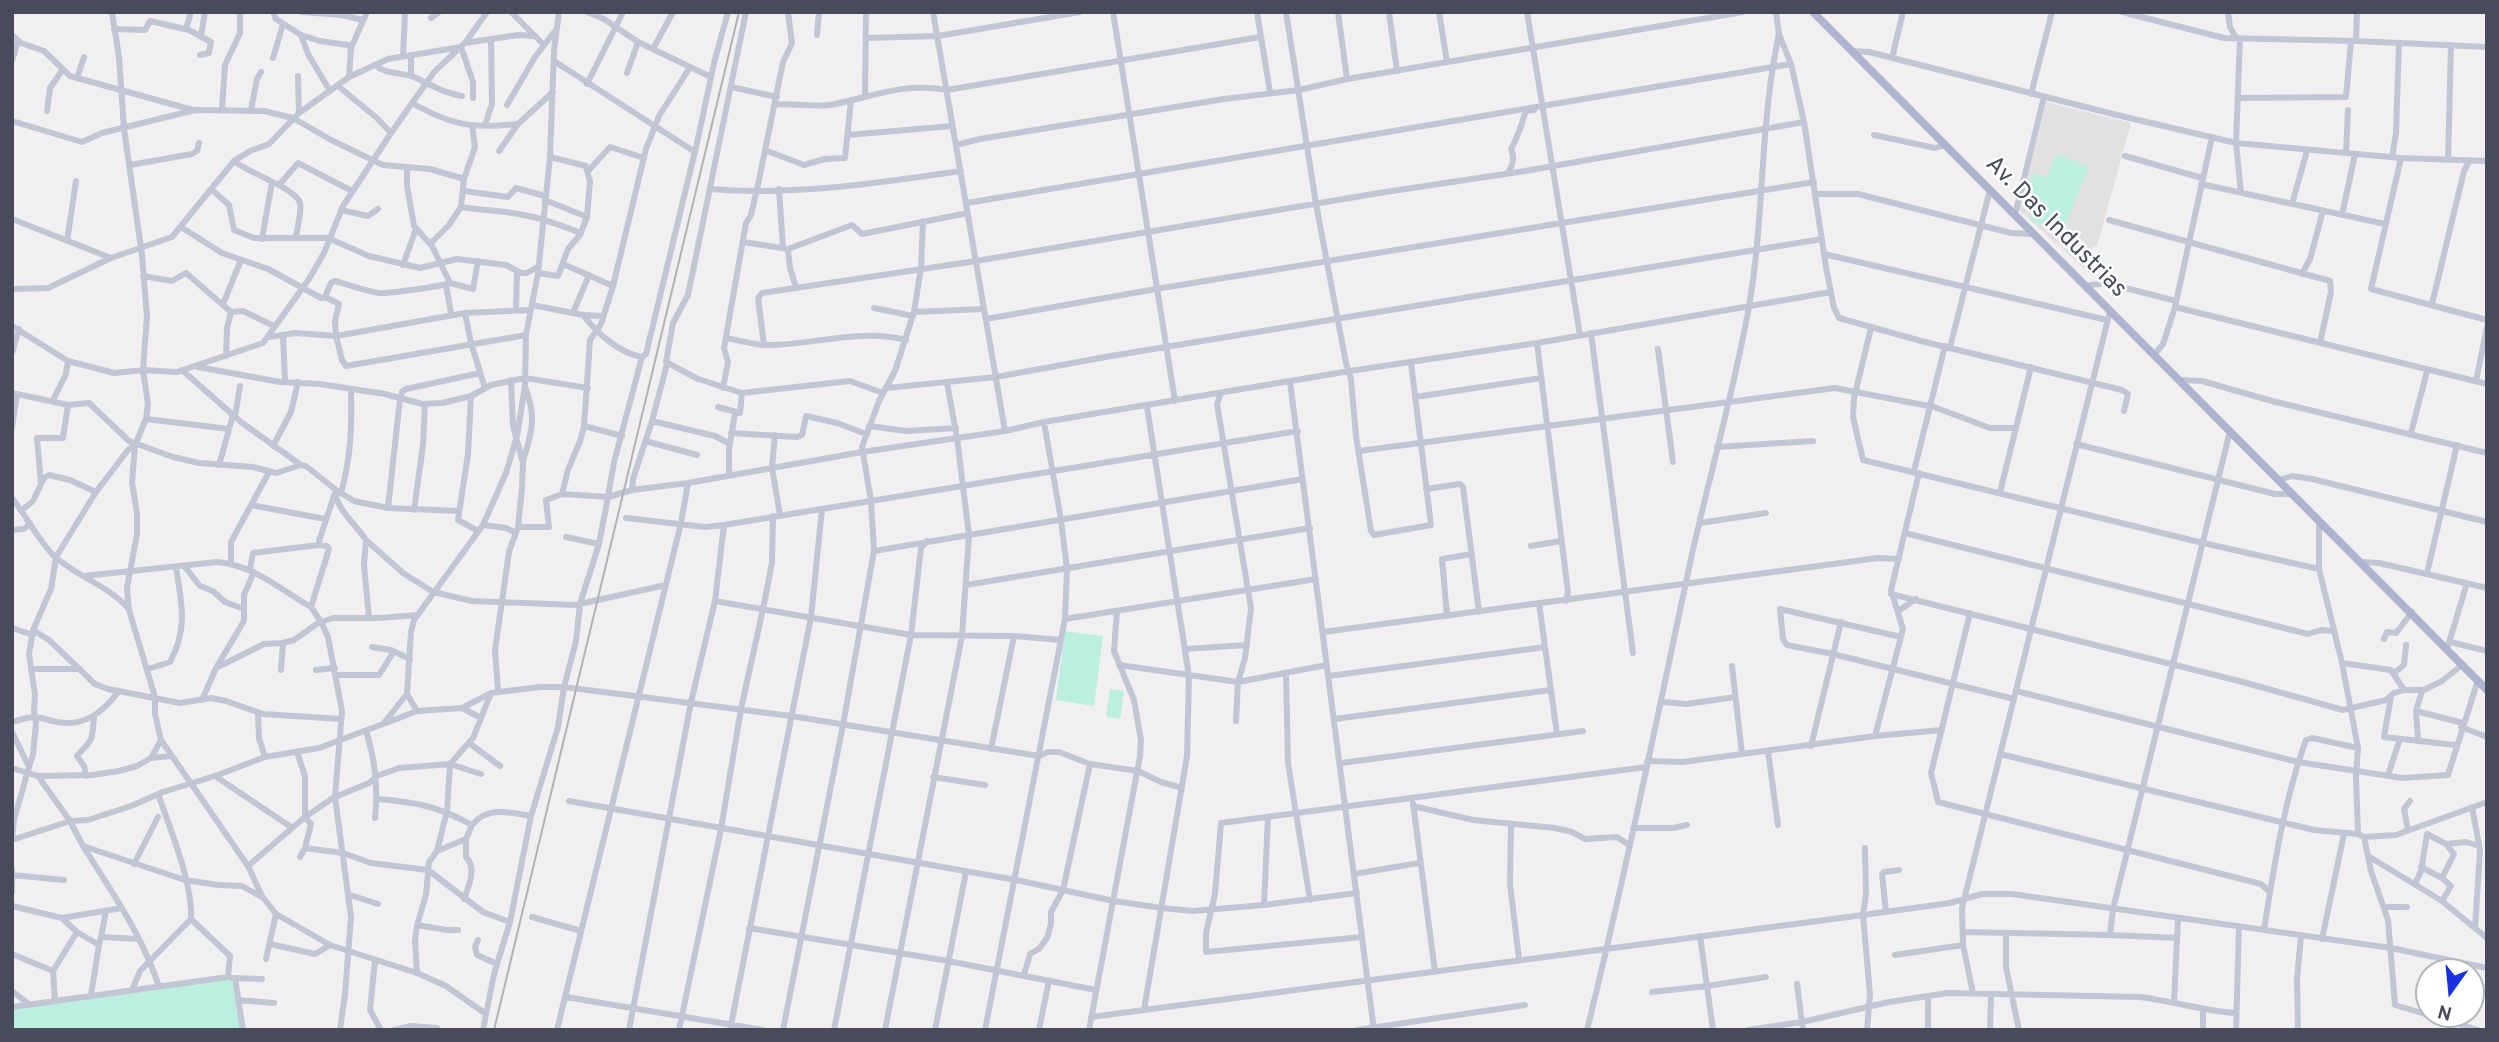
<!DOCTYPE html>
<style>
body{margin:0}
#map{position:relative;width:2499px;height:1042px;overflow:hidden;background:#f1efef;font-family:Overpass,sans-serif}
canvas{display:block}
.frame{position:absolute;inset:0;border:14px solid #474b5c;pointer-events:none}
.north{position:absolute;left:2415px;top:958px;width:70px;height:70px;box-sizing:border-box;background:#fff;border:2px solid #b5b7be;border-radius:50%;rotate:195deg;font-size:19px;font-weight:700;line-height:28px;text-align:center;color:#474b5c}
.north::after{content:'';display:block;margin:auto;width:24px;height:32px;background:#1830e2;clip-path:polygon(50% 0,100% 100%,50% 72%,0 100%)}
</style>
<div id="map">
<canvas width="2499" height="1042"></canvas>
<div class="frame"></div>
<div class="north">N</div>
</div>
<script>
const ctx = document.querySelector('canvas').getContext('2d');
ctx.lineJoin = 'round';
function fillPath(path, color) { ctx.fillStyle = color; ctx.fill(path, 'evenodd'); }
function strokePath(path, color, width, dash) { ctx.strokeStyle = color; ctx.lineWidth = width; ctx.lineCap = dash ? 'butt' : 'round'; ctx.setLineDash(dash || []); ctx.stroke(path); }
function write(font, color, halo, rows, align = 'center') {
  ctx.font = font + ' Overpass,sans-serif'; ctx.lineWidth = 5; ctx.setLineDash([]); ctx.textBaseline = 'middle'; ctx.strokeStyle = halo; ctx.fillStyle = color; for (const [text, x, y, turn = 0] of rows) {
    ctx.save(); ctx.translate(x, y); ctx.rotate((+turn || 0) * Math.PI / 180); ctx.textAlign = isNaN(turn) ? turn : align; if (halo) ctx.strokeText(text, 0, 0); ctx.fillText(text, 0, 0); ctx.restore();
  }
}
const education = new Path2D(`
 M2046,102l85,21 -34,123h-4l-5,26 -69,-62z`);
const green = new Path2D(`
 M2057,154l32,13 -27,66 -33,-13 9,-22 -13,-6 8,-19 13,5z
 M1065,631l38,5 -9,70 -38,-6z
 M1110,689l14,2 -4,28 -14,-2z
 M235,978l7,52h-230v-21z`);
const minor = new Path2D(`
 M112,12l7,45 5,72 18,126 5,62 -4,53 5,34 -2,15 -11,26 -3,38 5,30v21l-10,54 2,22 26,87v17l6,26 87,126 14,30 14,18 54,31 87,28 29,13 40,28
 M273,12l3,7 25,16 19,6 28,4 3,3 -2,29
 M302,12l40,3 21,5
 M511,12l33,33
 M587,12l17,7 34,23 73,35
 M746,12l-58,283 -15,28 -7,39 32,17 44,14 108,-12 33,12
 M933,12l72,419
 M1113,12l62,389
 M1257,12l13,80
 M1286,12l30,192 30,159 5,16 5,57 15,95 3,4 57,-10 -20,-162
 M1338,12l9,67
 M1389,12l8,59
 M1439,12l8,50
 M1527,12l53,323
 M1776,12l3,22 12,30 13,58 22,145 8,41 5,10 82,23 201,49 6,4 -4,17
 M2122,12l102,26 132,3 131,6
 M2228,12l2,15 6,11
 M431,18l8,-6
 M114,29l31,1 5,-9 39,9 22,12 -2,11 -9,2
 M186,29l5,-17
 M12,35l9,8 23,8 26,25 123,34
 M301,35l7,19 22,37
 M817,35l2,-23
 M201,36l4,-24
 M867,38l71,-2 142,-24
 M2240,38l-4,105 5,50
 M2356,41l1,-29
 M465,43l53,-8 17,1
 M351,48l16,-36
 M653,49l20,-37
 M1851,51l18,1 248,63 119,28 165,15 86,3
 M403,56l2,-44
 M273,58l10,-34
 M1892,58l11,-46
 M12,61l6,-20
 M554,61l141,91
 M375,65c11,10 26,7 39,12 17,8 30,16 48,19
 M627,73l11,-31
 M298,76l1,37
 M411,76v-21
 M77,78l7,-21
 M587,84l36,-72
 M338,86l40,33 13,14
 M731,87l46,10
 M2031,94l21,-82
 M865,97l1,-85
 M2240,98l106,-1 5,-56
 M412,103c39,22 60,26 106,21
 M776,104c18,0 36,3 54,1 43,-8 71,-23 117,-15l313,-53
 M507,105l28,-48 20,-26
 M222,110l3,-45 15,-32v-21
 M251,110l6,-31 4,-7
 M47,111l3,-23 13,-19
 M12,121l70,21 20,-9 93,-23 69,1 29,7 38,22 52,25 47,4 34,10
 M485,125l7,-21 -1,-63
 M848,135l104,-9
 M1874,135l61,13 10,-3
 M956,145l24,-6 244,-40 75,-9 48,-11 396,-67
 M765,150l39,15 21,-6 20,-1 6,-58
 M499,151l19,-27 35,-32
 M2346,153l2,-43
 M2125,156l77,22
 M2392,157l4,-24 3,-90
 M2401,158l-30,131 116,31
 M2448,160l3,-115
 M234,161c14,12 62,27 66,42 2,10 -3,24 -4,34
 M130,165l62,-11 5,-3 2,-8
 M589,170l21,-23 34,11
 M1507,174c6,-9 8,-16 4,-25 8,-13 10,-25 15,-38l8,-1
 M2201,184l184,40
 M279,185l19,-22 54,28
 M211,189l18,16 5,25 20,8h74l41,18 51,12 37,-9 49,6 15,8h6l12,-7
 M710,189c83,7 168,-6 251,-18
 M779,189l4,59
 M464,191l44,6 8,-9 29,8
 M1816,194h42l153,39 23,1
 M545,200l42,17
 M967,203l824,-139
 M2292,204l15,-53
 M461,207c17,3 34,3 51,6 24,3 46,11 69,20
 M341,210l27,6 10,-7
 M2015,215l29,-118
 M2342,215l13,-61
 M12,219l99,39
 M2109,220l221,61 1,11 -11,51
 M181,227l41,26 46,16 53,29 4,-1 6,-14 4,-2c15,4 29,10 44,12 7,1 65,-7 71,-10l-18,-37 -18,-20 -7,-40v-18
 M262,239l10,-57
 M67,241l9,-60
 M743,242l45,7 64,-24 10,9 106,-21
 M430,244l19,-19 12,-18 3,-28 11,-32 -3,-22
 M788,249l2,19 6,19
 M1824,254l283,66
 M563,264l50,22
 M403,265l13,-36
 M538,273l20,3 10,-27 12,-14 7,-18 3,-35 -4,-16 -36,-9
 M2302,274l8,-15 13,-48
 M143,276l29,5 14,-8 45,39
 M450,283l23,6 5,-28
 M446,285l5,28
 M2085,286l21,-3 70,18
 M12,289l36,-1 63,-30 61,-21 62,-76 16,-10 19,-7 30,-31 50,-36 39,-18 73,-12 12,35v16
 M325,297l14,7 -4,17 1,15 129,-23
 M223,304l18,-44
 M2432,304l32,-133 6,-11
 M532,305l51,10 20,1
 M2175,307l312,77
 M874,308l39,8
 M516,309l1,-37
 M914,312l70,-3
 M573,313l16,-38
 M583,315c14,18 36,38 59,42
 M986,319l170,-30 658,-107
 M12,326l56,35 46,12 29,-3 34,2 86,-29 46,-64 15,-26 19,-47 48,-73 43,-61 31,-29 22,-31
 M1871,328l-17,70 -1,19 10,43 340,83 116,26
 M1591,333l42,320
 M283,335l2,47
 M270,337l25,-4 41,3 6,24 4,6 180,-31
 M726,338c12,2 25,6 38,7 50,1 90,-17 142,-5
 M1537,343l31,249 -2,9
 M764,345l-6,-47 4,-5 214,-32 403,-68 146,-22 279,-49
 M1950,347l40,-157
 M1658,349l15,113
 M12,353l7,-24
 M2154,355l9,-11 12,-37 37,-170
 M226,356l1,-28 4,-16 12,-1 31,15
 M198,367l82,15 40,2 65,10 37,10 20,-1 29,-7
 M182,370l59,52 60,43
 M2181,380l21,1 70,20 215,52
 M2476,381l11,-54
 M1290,382l84,648
 M485,388l-14,-45 -6,-30 65,-3
 M723,388l5,-26 -4,-14 22,-125 5,-8 8,-35 24,-118 9,-19 -4,-31
 M887,388l109,-11 115,-21 711,-117
 M12,393l56,12 21,-2 40,38 44,16 26,6 54,4 23,6 25,-8 5,1 30,24c-2,18 21,35 30,50l-2,25 5,53
 M1221,393l-4,11 34,204 -6,50 -7,24 -2,39
 M1415,397l126,-19
 M53,400l13,-26 2,-13
 M718,407l22,6 2,-20
 M235,416l5,-30
 M146,419l83,10
 M652,421l63,15 15,8
 M584,426l38,10
 M869,426l37,5 50,-3
 M12,427l5,-33
 M731,433l66,4 5,-2 4,-19 31,7 29,11
 M2411,433l16,-62
 M775,435l-3,33 8,47
 M645,441l52,14
 M2076,444l199,50h18
 M273,446l18,-34 7,-30
 M1717,447l96,-6
 M1359,451l476,-63 99,19 56,21h26
 M523,461c9,-29 14,-45 2,-74
 M219,465l14,-50
 M1914,471l31,-125
 M729,475v-26l6,-36
 M2279,480l13,-4 20,3 175,43
 M41,483l-4,-45h26l5,-33
 M1426,489l34,-5 3,3 16,125
 M632,490l1,-11 19,-58 15,-57
 M338,491l16,10 34,7
 M2000,492l31,-125
 M341,493c10,-36 11,-66 10,-104
 M562,494l46,3 6,-35 28,-105 4,-3 51,-211 17,-80 14,-51
 M12,498c15,19 26,42 43,59 23,20 52,28 73,51
 M251,505l74,14
 M22,510l11,-9 11,-23 5,-3 21,5 26,12
 M414,510l9,-65 2,-41
 M459,511l-71,-3 12,-109 2,-7 4,-3 74,-16
 M626,518l79,9 19,-2 574,-94
 M2319,520v49l23,94 16,85 -2,29 2,57
 M1700,523l66,-10
 M483,525l23,3 10,5
 M518,527h31l-3,-27 16,-6 6,-24 12,-29 4,-15 6,-86 11,-16 12,-38 33,-137 13,-33 30,-47
 M12,530l12,-1 6,-6
 M478,531l-20,-11 10,-66 3,-58 20,-11 34,-7 63,10
 M1905,533l403,101 13,-4 12,1
 M566,537l33,7
 M366,540l37,33 30,19 39,9 103,4 91,-20
 M1531,546l30,-5
 M874,551l429,-72
 M2362,562l17,1 108,25
 M231,564v-22l38,-70
 M185,567l15,19 13,5 12,11 19,7
 M250,569l3,-16 66,-8
 M2427,573l30,-128
 M84,576l133,-14c36,3 63,27 94,45l18,-58 -2,-3 -8,-1v-4l16,-48
 M966,585l344,-57
 M1891,594l352,88 100,28 43,-10 8,-7 10,-3h20l18,-9 20,-16
 M715,601l196,34 103,1 47,4
 M1539,603l18,131
 M311,607l10,15 7,15 14,74 -7,86 16,120 -6,77 -5,36
 M1898,611l18,-12
 M1970,613l-39,160 7,29 323,82 9,8
 M1447,616l-5,-57 30,-5
 M1065,619l251,-40
 M12,628l21,7
 M33,630l16,10 46,44 13,5 72,14 31,-5 15,3 37,13 78,5
 M1323,632l555,-74 21,1
 M1901,637l-121,-28 3,30 4,6 46,9 181,45
 M2384,639l3,-7 9,1 16,-21
 M2450,642l37,9
 M372,647l19,3 19,9
 M1185,649l62,-4
 M2447,649l20,-66
 M2342,663l49,7 13,20
 M1119,665l119,17 89,-17
 M1732,666l10,88
 M216,668l28,-47v-26l10,-23
 M31,669h49
 M148,669l22,-7c18,-34 12,-57 6,-94
 M281,670l2,-27
 M316,670l19,-2
 M2394,673l10,-8 2,-20
 M1286,674l2,89 22,137
 M335,675h44l14,-22
 M1329,676l216,-29
 M498,691l-3,-41 14,-98 9,-25 4,-39 1,-25 -10,-37 -2,-46
 M2016,691l282,71 104,16 46,-3 30,-95
 M407,694l10,17 45,-3 29,-15 49,-6h24l227,29 248,40 9,-4h11l31,12 48,7 23,11 21,6
 M2391,697l-7,40 71,8
 M202,700l14,-32 48,-24 19,-1 11,-3 24,-17 15,-5h47l37,-3
 M1662,702l25,2 48,-7
 M2416,711l47,12
 M258,712l1,26 6,19
 M481,718l10,-25
 M1335,719l215,-29
 M12,722c7,-2 16,-5 23,-5 7,0 15,4 22,5 28,5 46,-10 62,-31
 M386,723l31,-12
 M2461,727l26,10
 M366,731c9,28 12,58 9,87
 M12,732l17,35 -15,53 -2,18
 M1875,736l28,-107 -12,-39 28,-117
 M2418,741l-2,-30 6,-20
 M469,743l31,23
 M1811,746l30,-124
 M991,749l23,-113
 M1768,751l10,74
 M297,752l8,24v41l6,7 -6,24 -5,9
 M2000,754l314,76 44,4 6,3 32,-2 91,-33
 M151,758l10,-18
 M1647,761l36,1 192,-26 67,-6
 M1341,763l242,-32
 M29,767l4,-12 3,-32 -2,-12 1,-16 -6,-41 4,-24 18,-41 5,-32 40,-65 32,-42 7,-5
 M12,768l26,8 54,-1 27,-4 18,-5 14,-8 21,-2
 M2388,775l12,-36
 M38,776l32,45 13,25 102,34 33,5 24,1 18,10
 M86,776l-2,-10 -7,-10c15,-17 15,-12 17,-39
 M215,776l76,51
 M933,777l52,8
 M377,799c38,3 61,7 95,26 15,-19 37,-13 59,-9
 M569,801l447,79 98,21 48,7 31,3 71,-6 93,-12
 M1413,803l22,169
 M1413,806l60,14 82,8 17,4 13,7 32,-2 12,8
 M2472,807l8,43 -5,78
 M1511,824l-1,60 9,75
 M1633,828h40l14,-3
 M2408,830l-4,-21 6,-8
 M2364,837l7,34 17,49 7,85 83,25
 M12,840l58,-19 18,-1 43,-14 32,-14 52,-16 50,-19 54,-9 64,-24 24,-30 4,-62 3,-12 69,-95 23,-52 11,-37 8,-50 1,-51 12,-62 12,-116 4,-107 5,-38
 M2446,844l20,-2 13,4
 M83,846c28,45 60,90 76,141
 M305,848l38,5 28,10 57,7 55,42 27,10
 M1865,848l1,46 -3,21 7,79 -3,36
 M437,851l10,-40 3,-47 23,-26 8,-20 -19,-10
 M2368,856l74,45 45,37
 M134,864l24,-47
 M248,866l57,-49 28,-19 36,-15 8,-7 22,-8 51,-4 31,10
 M2421,867l21,11
 M12,869v23
 M1354,874l65,-11
 M12,875l52,5
 M2415,884l6,-13 6,-37 19,10 8,10 -12,24 9,8 -9,15
 M350,895l28,9
 M464,899c5,-13 13,-32 2,-42v-18
 M1264,905l4,-88
 M12,906l50,12 15,14 22,13 2,-8 37,2
 M2385,907h22
 M1886,912l-4,-38 2,-2 15,-2
 M532,917l49,14
 M62,918l60,-10
 M417,925l30,5h11
 M749,928l199,33 148,29
 M2264,930c10,-63 20,-130 42,-190l6,-2 46,10
 M1963,932l147,3 67,3
 M2006,933v34l13,63
 M2110,935l3,-26 15,-61 102,-417
 M1700,936l7,50 59,-9
 M101,937l5,-26
 M1362,937l-156,15v-19l9,-39 6,-71 425,-56
 M2322,939l22,-105
 M478,940l-3,7 2,8 20,9
 M270,944l45,10 15,-9
 M12,954l41,17
 M1895,955l68,-10
 M266,959l10,-45
 M375,960l-5,50 11,20
 M417,973l-2,-32 2,-16 9,-30 3,-33 8,-11 29,-12 6,-14
 M1024,975l6,-21 9,-5 8,-11 4,-14v-12l12,-22 27,-126
 M232,978l30,1
 M235,978l8,52
 M1797,984l6,46
 M132,990l8,-19 51,-52
 M12,991l18,14
 M1652,992l55,-6 6,44
 M1973,993l-10,-48 -1,-37 148,-597
 M91,995l8,-50
 M1928,996v34
 M566,997l197,33
 M238,1000l36,3
 M55,1001l-2,-30 24,-39
 M2174,1003l4,-85
 M12,1007l216,-30 2,-21 -39,-37c2,-35 -21,-91 -33,-125
 M1144,1010l43,-254 2,-80 -42,-269
 M1091,1017l772,-102 87,-12 32,-9h30l379,54 96,20
 M394,1030l17,-4 26,2
 M483,1030l11,-56 16,-52 21,-106 27,-89 6,-40 12,-46 4,-37 19,-60 9,-47 24,-7 56,-7 174,-31 143,-21 39,-9 306,-51 187,-28 294,-51
 M557,1030l124,-507 7,-40
 M629,1030l62,-328 24,-101 9,-76
 M679,1030l42,-201 20,-120 22,-100 9,-46 1,-47
 M730,1030l81,-413 11,-108
 M783,1030l60,-305 31,-174 -3,-50 -9,-54 17,-46 16,-30 19,-59 7,-44 2,-47
 M834,1030l77,-395 10,-87 6,-7
 M885,1030l77,-394 7,-101 -12,-97 -10,-55
 M935,1030l31,-158
 M985,1030l80,-411 2,-50 -6,-49 -17,-98
 M1039,1030l10,-50
 M1089,1030l51,-274 1,-16 -7,-40 -20,-49 3,-40
 M1357,1030l168,-25
 M1587,1030c39,-158 71,-317 105,-476 18,-80 41,-160 56,-242 17,-92 11,-187 31,-278
 M1748,1030l54,-8 87,-20 59,-9 192,4c32,4 63,14 96,16
 M1990,1030l1,-36
 M2203,1030v-20
 M2236,1030l3,-103
 M2298,1030l-1,-50 4,-45`);
const major = new Path2D(`
 M1813,12l674,678`);
const rail = new Path2D(`
 M494,1030l245,-1018`);
const streetNames = [
 ["Av. Das Industrias",2055,228,45]
];
fillPath(education, '#e2e0e1');
fillPath(green, '#bdefe0');
strokePath(minor, '#c2c6d4', 6);
strokePath(major, '#aeb4ce', 8);
strokePath(rail, '#b1b1b9', 2);
write('24px', '#474b5c', '#fff', streetNames);
</script>
